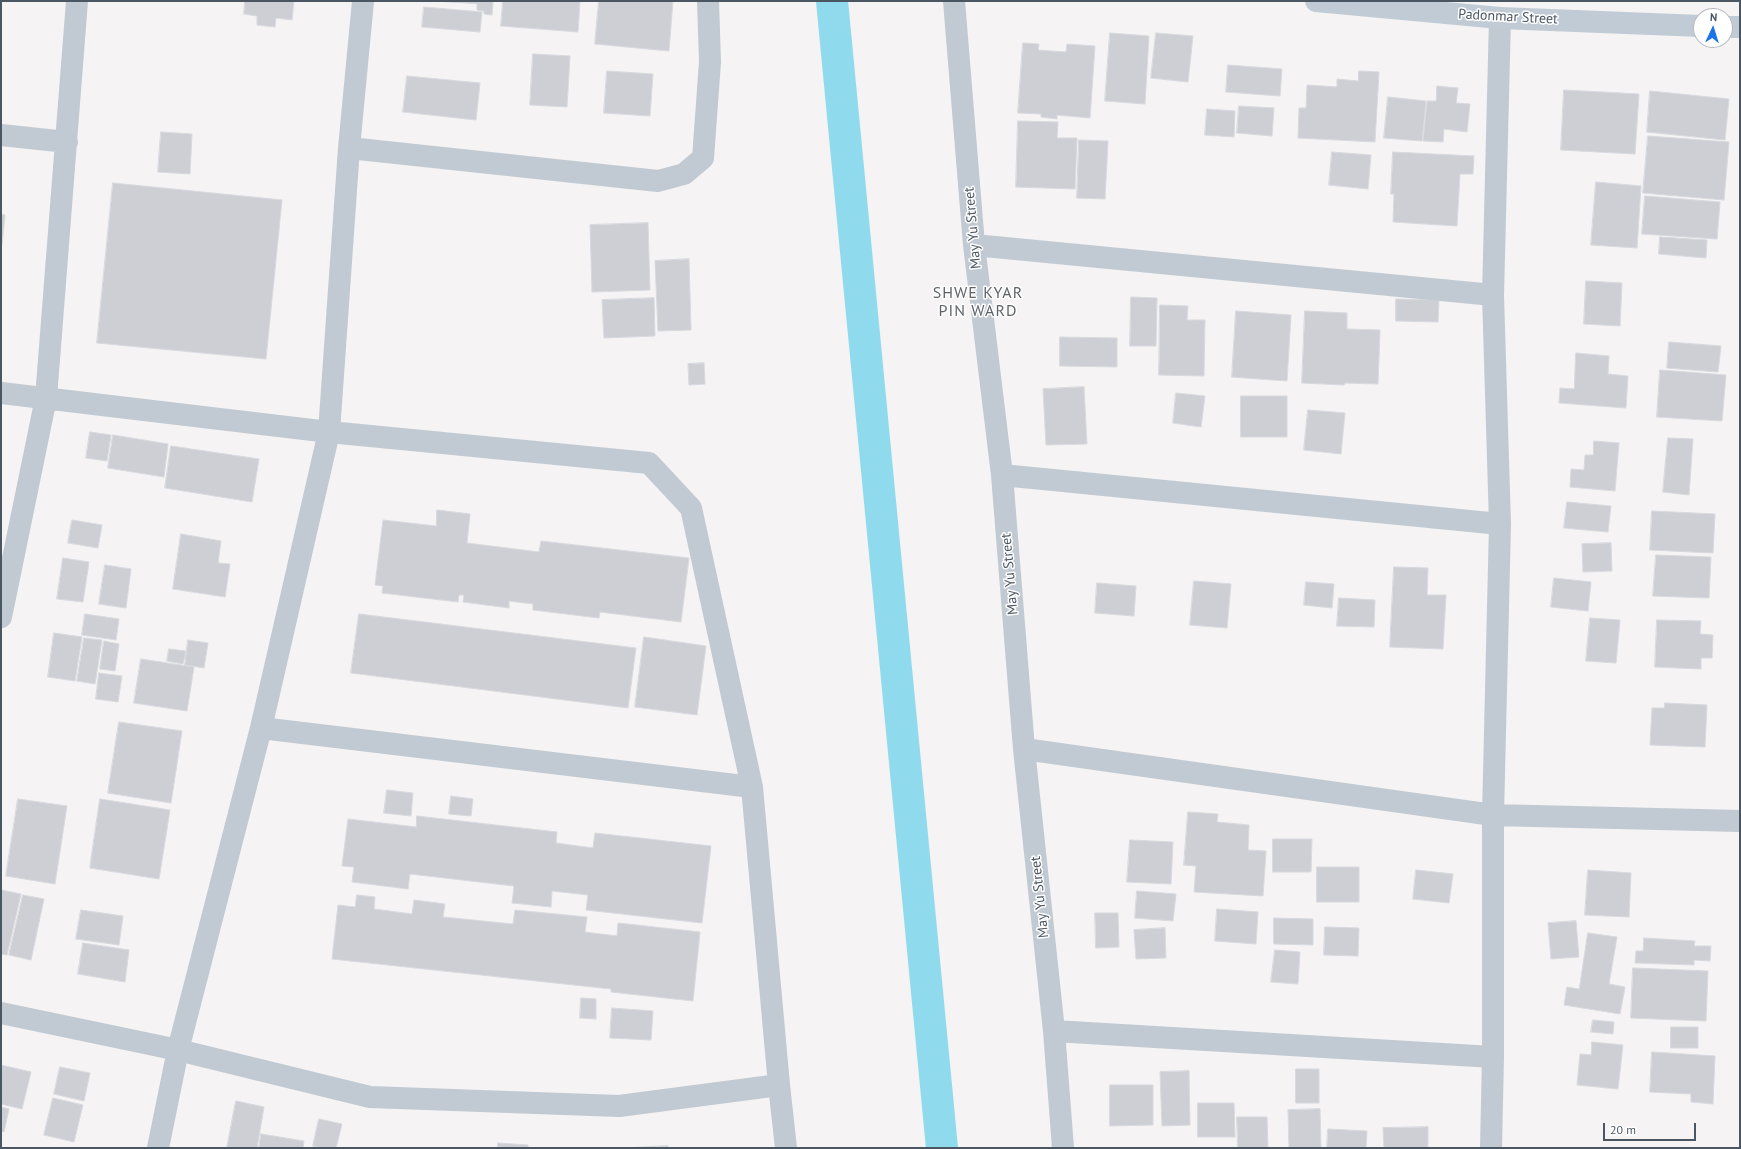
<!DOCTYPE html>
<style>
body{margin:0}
#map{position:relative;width:1741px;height:1149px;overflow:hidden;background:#f5f3f3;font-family:"PT Sans",sans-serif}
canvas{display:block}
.frame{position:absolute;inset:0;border:2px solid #4a5661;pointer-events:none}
.north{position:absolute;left:1693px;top:8px;width:40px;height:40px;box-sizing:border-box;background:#fff;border:1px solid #b7bbc0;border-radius:50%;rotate:4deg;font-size:11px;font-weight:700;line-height:16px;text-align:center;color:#4a5661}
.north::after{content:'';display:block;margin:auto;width:14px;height:18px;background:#1a73e8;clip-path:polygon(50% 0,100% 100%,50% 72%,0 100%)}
.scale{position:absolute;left:1603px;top:1123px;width:93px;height:18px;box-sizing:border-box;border:2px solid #4a5661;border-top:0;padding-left:5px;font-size:12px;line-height:14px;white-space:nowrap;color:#4a5661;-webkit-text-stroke:3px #fff;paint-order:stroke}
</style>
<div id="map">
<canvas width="1741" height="1149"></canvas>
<div class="frame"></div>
<div class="north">N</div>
<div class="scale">20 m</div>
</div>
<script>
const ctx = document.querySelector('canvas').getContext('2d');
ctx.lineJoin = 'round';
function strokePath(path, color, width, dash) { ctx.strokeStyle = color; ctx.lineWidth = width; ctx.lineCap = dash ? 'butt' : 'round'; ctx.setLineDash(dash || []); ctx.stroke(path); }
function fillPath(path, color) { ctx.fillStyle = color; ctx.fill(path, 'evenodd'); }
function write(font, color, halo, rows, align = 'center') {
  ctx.font = font + ' "PT Sans",sans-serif'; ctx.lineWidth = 3; ctx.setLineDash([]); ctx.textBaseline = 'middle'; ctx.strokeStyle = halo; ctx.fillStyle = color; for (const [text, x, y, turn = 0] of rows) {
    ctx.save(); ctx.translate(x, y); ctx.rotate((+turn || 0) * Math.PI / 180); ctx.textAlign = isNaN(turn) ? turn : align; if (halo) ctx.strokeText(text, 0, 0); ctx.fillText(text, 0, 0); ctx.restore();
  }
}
const canal = new Path2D(`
 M832,1l110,1147`);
const building = new Path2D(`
 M245,1h49l-2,19 -16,-2 -1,9 -18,-2v-9l-13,-2z
 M435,1h58l-1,14 -8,-1v-3l-7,-1v-6z
 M503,1h77l-2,31 -77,-6z
 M599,1h74l-4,50 -74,-7z
 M424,7l58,5 -2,20 -58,-5z
 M1110,33l39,3 -4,68 -40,-3z
 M1156,33l37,3 -5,46 -37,-4z
 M1023,43l16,1 -1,6 28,2 1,-8 28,2 -5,72 -33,-3v4l-16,-2v-3l-23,-1z
 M533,54l37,2 -3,51 -37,-2z
 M1228,65l54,4 -2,27 -54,-4z
 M607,71l46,3 -3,42 -46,-3z
 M1359,71l20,1 -4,70 -77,-4 1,-30h7l1,-23 30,2v-8l21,2z
 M407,76l73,7 -4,37 -73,-8z
 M1437,86l21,2 -2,15 14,1 -3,28 -23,-3 -1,13 -20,-1 4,-40h9z
 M1564,90l75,4 -4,60 -74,-4z
 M1650,91l79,8 -4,41 -78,-8z
 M1388,97l38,4 -4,40 -38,-3z
 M1239,106l35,2 -2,28 -35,-3z
 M1207,109l28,2 -1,26 -29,-2z
 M1018,121l40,1 -1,16h20l-2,51 -59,-2z
 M161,132l31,2 -2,40 -32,-2z
 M1648,136l81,6 -5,58 -81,-7z
 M1079,140l29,1 -3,58 -28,-1z
 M1332,152l39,3 -3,34 -39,-4z
 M1393,152l81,4 -1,18h-13l-3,52 -64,-4 1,-28h-3z
 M1596,182l45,4 -4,62 -46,-3z
 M113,183l169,17 -16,159 -169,-16z
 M1645,196l75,6 -3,37 -75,-5z
 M1,214l4,1 -3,30h-1z
 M648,223l2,67 -58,2 -2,-67z
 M1660,237l47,3 -1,18 -47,-4z
 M689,259l2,71 -33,1 -3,-70z
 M1586,281l36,2 -2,43 -36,-2z
 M1131,297l26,1 -1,48h-26z
 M654,298l1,38 -51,2 -2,-38z
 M1396,299l43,1 -1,22 -42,-1z
 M1160,305l28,1 -1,14h18l-1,56 -45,-1z
 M1236,311l55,4 -4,66 -55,-4z
 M1305,311l42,2v16l33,1 -2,54 -33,-1 -1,2 -42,-2z
 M1060,337l57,1v29l-57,-1z
 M1669,342l52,4 -3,26 -51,-4z
 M1576,353l33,3 -1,18 20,2 -2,32 -67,-5 1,-15 14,1z
 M704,363l1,21 -16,1 -1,-21z
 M1660,370l66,5 -4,46 -65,-4z
 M1084,387l3,57 -41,1 -3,-56z
 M1176,393l29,3 -4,31 -28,-4z
 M1241,396h46v41h-46z
 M1308,410l37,3 -4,41 -37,-4z
 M90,432l21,3 -4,26 -21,-3z
 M113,435l55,9 -4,33 -56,-9z
 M1668,438l25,1 -4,56 -26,-3z
 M1594,441l25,2 -4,48 -45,-4 1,-18 13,1 1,-15h8z
 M171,446l88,13 -7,43 -87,-14z
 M1567,502l44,4 -3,26 -44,-4z
 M437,510l33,4 -3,29 72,9 2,-11 148,17 -8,64 -81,-10 -1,6 -66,-8v-6l-24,-3v7l-46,-6 1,-7h-5l-1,7 -76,-9 1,-7 -8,-1 8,-65 53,6z
 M1652,511l63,3 -2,39 -63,-3z
 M72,520l30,5 -4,23 -30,-5z
 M181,534l40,7 -3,22 12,1 -5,33 -52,-8z
 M1611,543l1,28 -29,1 -1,-28z
 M1656,555l55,2 -2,41 -56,-2z
 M63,558l26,4 -6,40 -26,-3z
 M105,565l26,4 -5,39 -27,-4z
 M1394,567l34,1 -1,27h19l-3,54 -53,-2z
 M1554,578l37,4 -3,29 -37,-4z
 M1194,581l37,3 -4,44 -37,-3z
 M1306,582l28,2 -2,24 -28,-3z
 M1097,583l39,3 -2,30 -39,-3z
 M1339,598l36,2 -1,27 -37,-1z
 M85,614l34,5 -3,21 -34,-5z
 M359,614l277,34 -8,60 -277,-35z
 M1590,618l30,2 -4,43 -30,-2z
 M1657,620l44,1 -1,13 13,1 -1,23h-11v11l-46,-2z
 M54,633l28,4 -7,44 -27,-4z
 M644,637l62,9 -9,69 -62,-8z
 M84,638l18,2 -7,44 -18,-3z
 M188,640l20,3 -4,25 -19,-3z
 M104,641l15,3 -4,27 -15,-2z
 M169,649l17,2 -3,13 -16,-3z
 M141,659l53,8 -7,44 -53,-8z
 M99,673l23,3 -4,26 -22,-3z
 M1665,703l42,2 -2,42 -55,-2 2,-37h12z
 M119,722l63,9 -11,72 -63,-10z
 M387,790l26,3 -2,23 -27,-3z
 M451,796l22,3 -2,17 -22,-2z
 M18,799l49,7 -12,78 -49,-8z
 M100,799l70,11 -11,69 -69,-11z
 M1188,812l30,2 -1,8 32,3 -1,25 18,1 -3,45 -69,-4 2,-26 -12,-1z
 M417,816l140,16 -1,11 37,5 2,-15 116,13 -9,77 -116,-13 2,-15 -36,-4 -1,16 -39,-4 2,-17 -104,-12 -2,15 -56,-7 2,-15 -12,-1 6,-47 68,8z
 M1273,839h39l-1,33h-38z
 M1130,840l43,2 -2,42 -44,-2z
 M1317,867h42v35h-42z
 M1416,870l37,4 -4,29 -36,-4z
 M1588,870l43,3 -2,44 -44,-2z
 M1,890l20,4 -14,61 -6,-1z
 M1137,891l39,3 -3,27 -38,-3z
 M23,895l21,4 -13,61 -22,-5z
 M357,895l18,2 -1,12 38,5 2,-14 31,4 -2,13 70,7 2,-14 72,7 -2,15 32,4 1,-13 82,9 -7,69 -82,-9v-3l-279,-30 6,-54 17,2z
 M1217,909l41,3 -2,32 -41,-3z
 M81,910l42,6 -4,29 -43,-6z
 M1095,913h23l1,34 -23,1z
 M1274,918l39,1v26l-39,-1z
 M1576,921l3,36 -28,2 -3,-36z
 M1325,927l34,1 -1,28 -34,-1z
 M1165,928l1,30 -30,1 -2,-29z
 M1588,933l29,4 -8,47 16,3 -5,27 -56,-9 3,-18 12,2z
 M1644,938l51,3 -1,5h17l-1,15 -16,-1v5l-59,-2 1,-12h7z
 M83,943l46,7 -4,32 -47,-8z
 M1275,950l25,2 -2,32 -27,-2z
 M1633,968l75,3 -2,50 -75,-3z
 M581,998l15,1v20l-16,-1z
 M612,1008l41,3 -2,29 -41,-2z
 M1593,1020l21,2 -1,12 -22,-2z
 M1671,1027h27v21h-27z
 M1592,1042l31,3 -5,44 -41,-4 3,-31 11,1z
 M1652,1052l63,4 -2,48 -22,-2v-8l-41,-2z
 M1,1065l30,7 -9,37 -21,-5z
 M60,1067l30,6 -6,28 -30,-7z
 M1296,1069h23v34h-23z
 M1189,1071l1,54 -28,1 -2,-54z
 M1110,1085h43v40l-43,1z
 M53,1098l30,7 -9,37 -30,-7z
 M236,1101l28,6 -7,41h-30z
 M1198,1103h36l1,34h-37z
 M1,1107l8,2 -5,23 -3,-1z
 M1320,1109l1,39h-32l-1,-38z
 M1237,1117h30l1,31h-30z
 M319,1119l23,5 -6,24h-14l-9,-2z
 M1428,1127v21h-44l-1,-20z
 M1328,1129l39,2 -1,17h-39z
 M261,1134l43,7 -1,7h-44z
 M498,1143l30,2v3h-30z
 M668,1146v2h-43z`);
const street = new Path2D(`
 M954,1l20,244 28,230 22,274 30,282 9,117
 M1,135l66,7
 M349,148l309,33 26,-7 19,-16 7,-96 -2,-61
 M974,245l519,50
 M1,393l328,39 320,31 42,45 61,279 27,298 7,63
 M1002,475l498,49
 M1,617l45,-219 31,-397
 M261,728l491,59
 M1024,749l469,66 247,6
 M1,1013l177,37 192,47 249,9 160,-21
 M1054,1031l439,26
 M158,1148l20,-98 83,-322 68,-296 20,-284 14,-147
 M1491,1148l2,-91v-242l7,-291 -7,-229 7,-277`);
const secondary = new Path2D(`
 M1316,1l184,17 201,8
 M1725,27h15`);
const streetNames = [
 ["Padonmar Street",1508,17,3],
 ["May Yu Street",973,228,-95],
 ["May Yu Street",1010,574,-95],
 ["May Yu Street",1040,897,-96]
];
const quarterNames = [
 ["SHWE KYAR",978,293],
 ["PIN WARD",978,311]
];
strokePath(canal, '#90daee', 32);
fillPath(building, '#cdcfd5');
strokePath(building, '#d7d9de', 1);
strokePath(street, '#c1cad2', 22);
strokePath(secondary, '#c1cbd6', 22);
write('14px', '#4a5661', '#fff', streetNames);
ctx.letterSpacing = '1px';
write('16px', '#5f6368', '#fff', quarterNames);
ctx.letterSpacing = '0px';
</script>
